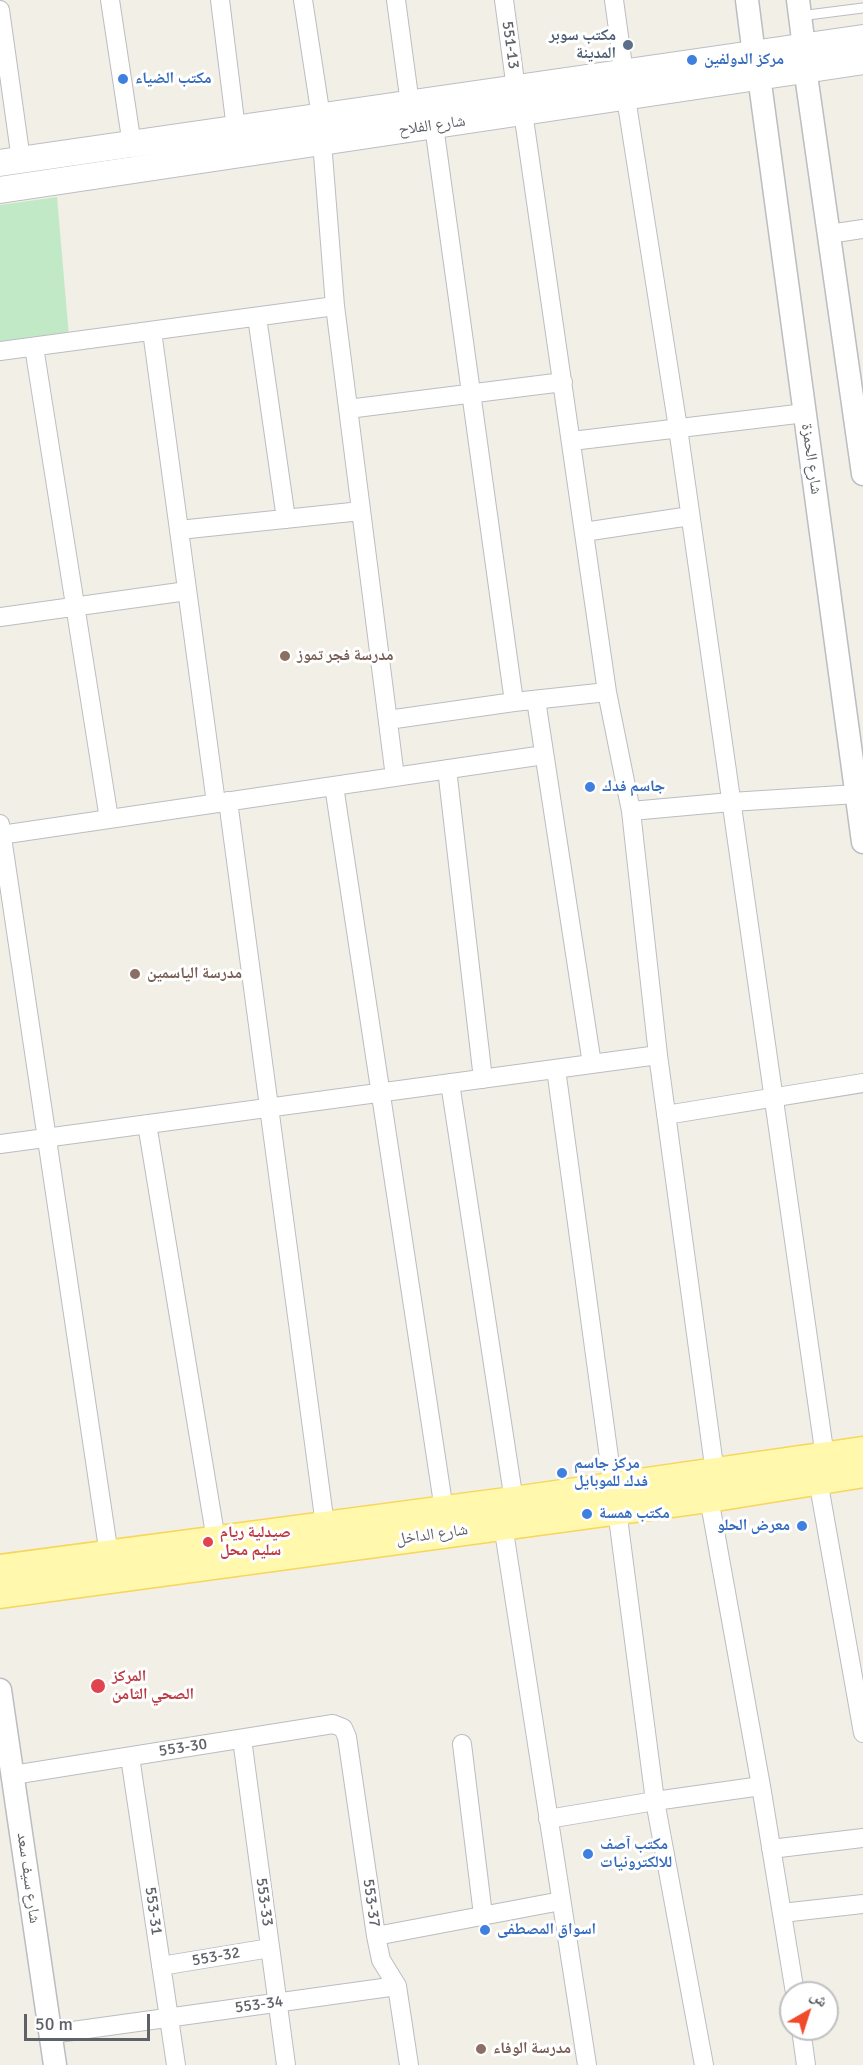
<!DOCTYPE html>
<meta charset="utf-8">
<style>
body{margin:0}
#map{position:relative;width:863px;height:2065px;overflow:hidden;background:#f1efe6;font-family:Signika,"Noto Naskh Arabic",sans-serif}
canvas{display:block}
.north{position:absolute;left:779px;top:1981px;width:60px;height:60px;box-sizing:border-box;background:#fff;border:2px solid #bfc0c2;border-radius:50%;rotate:39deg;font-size:16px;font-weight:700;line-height:24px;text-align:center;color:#5e6167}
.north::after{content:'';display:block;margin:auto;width:21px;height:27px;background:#f1492c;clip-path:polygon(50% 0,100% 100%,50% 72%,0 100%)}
.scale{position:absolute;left:24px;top:2014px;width:126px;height:27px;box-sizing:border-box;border:3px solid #5e6167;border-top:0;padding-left:8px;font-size:18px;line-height:21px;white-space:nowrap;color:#5e6167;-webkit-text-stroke:4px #fff;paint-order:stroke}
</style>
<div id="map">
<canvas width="863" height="2065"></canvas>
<div class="north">ش</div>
<div class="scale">50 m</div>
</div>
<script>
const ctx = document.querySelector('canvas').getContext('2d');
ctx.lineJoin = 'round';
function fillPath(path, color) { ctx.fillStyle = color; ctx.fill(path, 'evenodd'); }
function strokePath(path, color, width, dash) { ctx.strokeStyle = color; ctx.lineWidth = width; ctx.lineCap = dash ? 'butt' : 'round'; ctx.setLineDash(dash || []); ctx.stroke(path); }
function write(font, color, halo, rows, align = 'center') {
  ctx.font = font + ' Signika,"Noto Naskh Arabic",sans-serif'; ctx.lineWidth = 6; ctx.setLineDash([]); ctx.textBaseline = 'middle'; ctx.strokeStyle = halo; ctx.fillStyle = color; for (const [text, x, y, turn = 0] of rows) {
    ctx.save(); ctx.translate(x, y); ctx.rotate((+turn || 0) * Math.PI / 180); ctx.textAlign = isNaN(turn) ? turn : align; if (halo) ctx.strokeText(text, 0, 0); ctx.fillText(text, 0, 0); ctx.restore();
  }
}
const green = new Path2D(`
 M57,197l12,140 -69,8v-140z`);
const service = new Path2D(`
 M800,16l63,-8`);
const minor = new Path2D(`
 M110,0l22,145
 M220,0l16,129
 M303,0l18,117
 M396,0l14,104
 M504,0l12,89
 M614,0l10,73
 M0,10l21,150
 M626,98l52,330 147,1029
 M523,112l84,580 24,119 27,244 57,418
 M434,126l80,576
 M322,142l13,164 60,471
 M829,234l34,-5
 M257,317l29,202
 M152,331l64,472
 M34,347l75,472
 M0,351l335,-45
 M348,409l215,-27
 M572,441l233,-28
 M179,530l182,-19
 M584,532l106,-16
 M0,617l187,-26
 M536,700l56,364
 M388,720l126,-18 93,-10
 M447,769l36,310
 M334,786l110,724
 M228,801l97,724
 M631,811l100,-9 126,-8
 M0,824l109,731
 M0,835l544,-80
 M556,1069l57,418
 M450,1083l64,418
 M666,1115l197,-32
 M147,1124l69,416
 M0,1144l658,-89
 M818,1480l45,253
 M709,1498l52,288 34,207
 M617,1510l38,291 49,264
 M503,1525l84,540
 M242,1739l44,326
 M462,1744l21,171
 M130,1757l46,308
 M13,1775l320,-51 10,4 4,9 29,199 5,24 16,26 12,79
 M548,1819l107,-18 106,-15
 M771,1849l92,-11
 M782,1913l81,-9
 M376,1936l185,-35
 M161,1966l109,-18
 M801,2029l5,36
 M51,2034l346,-48`);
const tertiary = new Path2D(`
 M747,0l7,55
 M798,0l6,47
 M805,68l58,406
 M759,76l104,766
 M0,1690l55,375`);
const secondary = new Path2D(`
 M0,163l863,-125
 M0,190l863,-129`);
const primary = new Path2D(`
 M0,1569l514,-68 349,-50
 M0,1594l709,-96 154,-25`);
const markers = [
 [628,45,6,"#5c6f8a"],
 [692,60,6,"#3f7fe0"],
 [123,79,6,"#3f7fe0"],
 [285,656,6,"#8d6e63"],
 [590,787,6,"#3f7fe0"],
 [135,974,6,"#8d6e63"],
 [562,1473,6,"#3f7fe0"],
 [587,1514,6,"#3f7fe0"],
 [802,1526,6,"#3f7fe0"],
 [208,1542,6,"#e0444e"],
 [98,1686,8,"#e0444e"],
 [588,1854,6,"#3f7fe0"],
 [485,1930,6,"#3f7fe0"],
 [481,2049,6,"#8d6e63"]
];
const serviceNames = [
 ["مكتب سوبر",616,36],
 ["المدينة",616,54]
];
const streetNames = [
 ["551-13",510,45,82],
 ["شارع الفلاح",432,126,-8],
 ["شارع الحمزة",811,459,82],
 ["شارع الداخل",432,1535,-8],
 ["553-30",183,1748,-9],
 ["شارع سيف سعد",28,1878,82],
 ["553-33",264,1902,82],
 ["553-37",371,1903,82],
 ["553-31",153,1911,82],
 ["553-32",216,1957,-10],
 ["553-34",259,2005,-8]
];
const shopNames = [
 ["مركز الدولفين",704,60],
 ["مكتب الضياء",135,79],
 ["جاسم فدك",602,787],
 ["مركز جاسم",574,1464],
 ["فدك للموبايل",574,1482],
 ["مكتب همسة",599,1514],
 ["معرض الحلو",790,1526,"right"],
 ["مكتب آصف",600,1845],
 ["للالكترونيات",600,1863],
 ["اسواق المصطفى",497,1930]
];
const educationNames = [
 ["مدرسة فجر تموز",297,656],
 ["مدرسة الياسمين",147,974],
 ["مدرسة الوفاء",493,2049]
];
const healthNames = [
 ["صيدلية ريام",220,1533],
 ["سليم محل",220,1551],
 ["المركز",112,1677],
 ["الصحي الثامن",112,1695]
];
fillPath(green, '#c2e9c5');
strokePath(service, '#bbbdc2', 11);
strokePath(minor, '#bbbdc2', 20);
strokePath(tertiary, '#bbbdc2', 25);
strokePath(secondary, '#bcbec4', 28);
strokePath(primary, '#f8d658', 31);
strokePath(service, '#fff', 9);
strokePath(minor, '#fff', 18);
strokePath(tertiary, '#fff', 22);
strokePath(secondary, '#fff', 26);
strokePath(primary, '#fff8ad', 28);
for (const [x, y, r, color] of markers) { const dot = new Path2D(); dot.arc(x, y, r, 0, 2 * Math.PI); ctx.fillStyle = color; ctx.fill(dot); strokePath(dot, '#fff', 2); }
write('bold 16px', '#4e5e75', '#fff', serviceNames, 'right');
write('16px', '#5e6167', '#fff', streetNames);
write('bold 16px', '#366cbe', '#fff', shopNames, 'left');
write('bold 16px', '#785e54', '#fff', educationNames, 'left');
write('bold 16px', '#be3a42', '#fff', healthNames, 'left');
</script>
